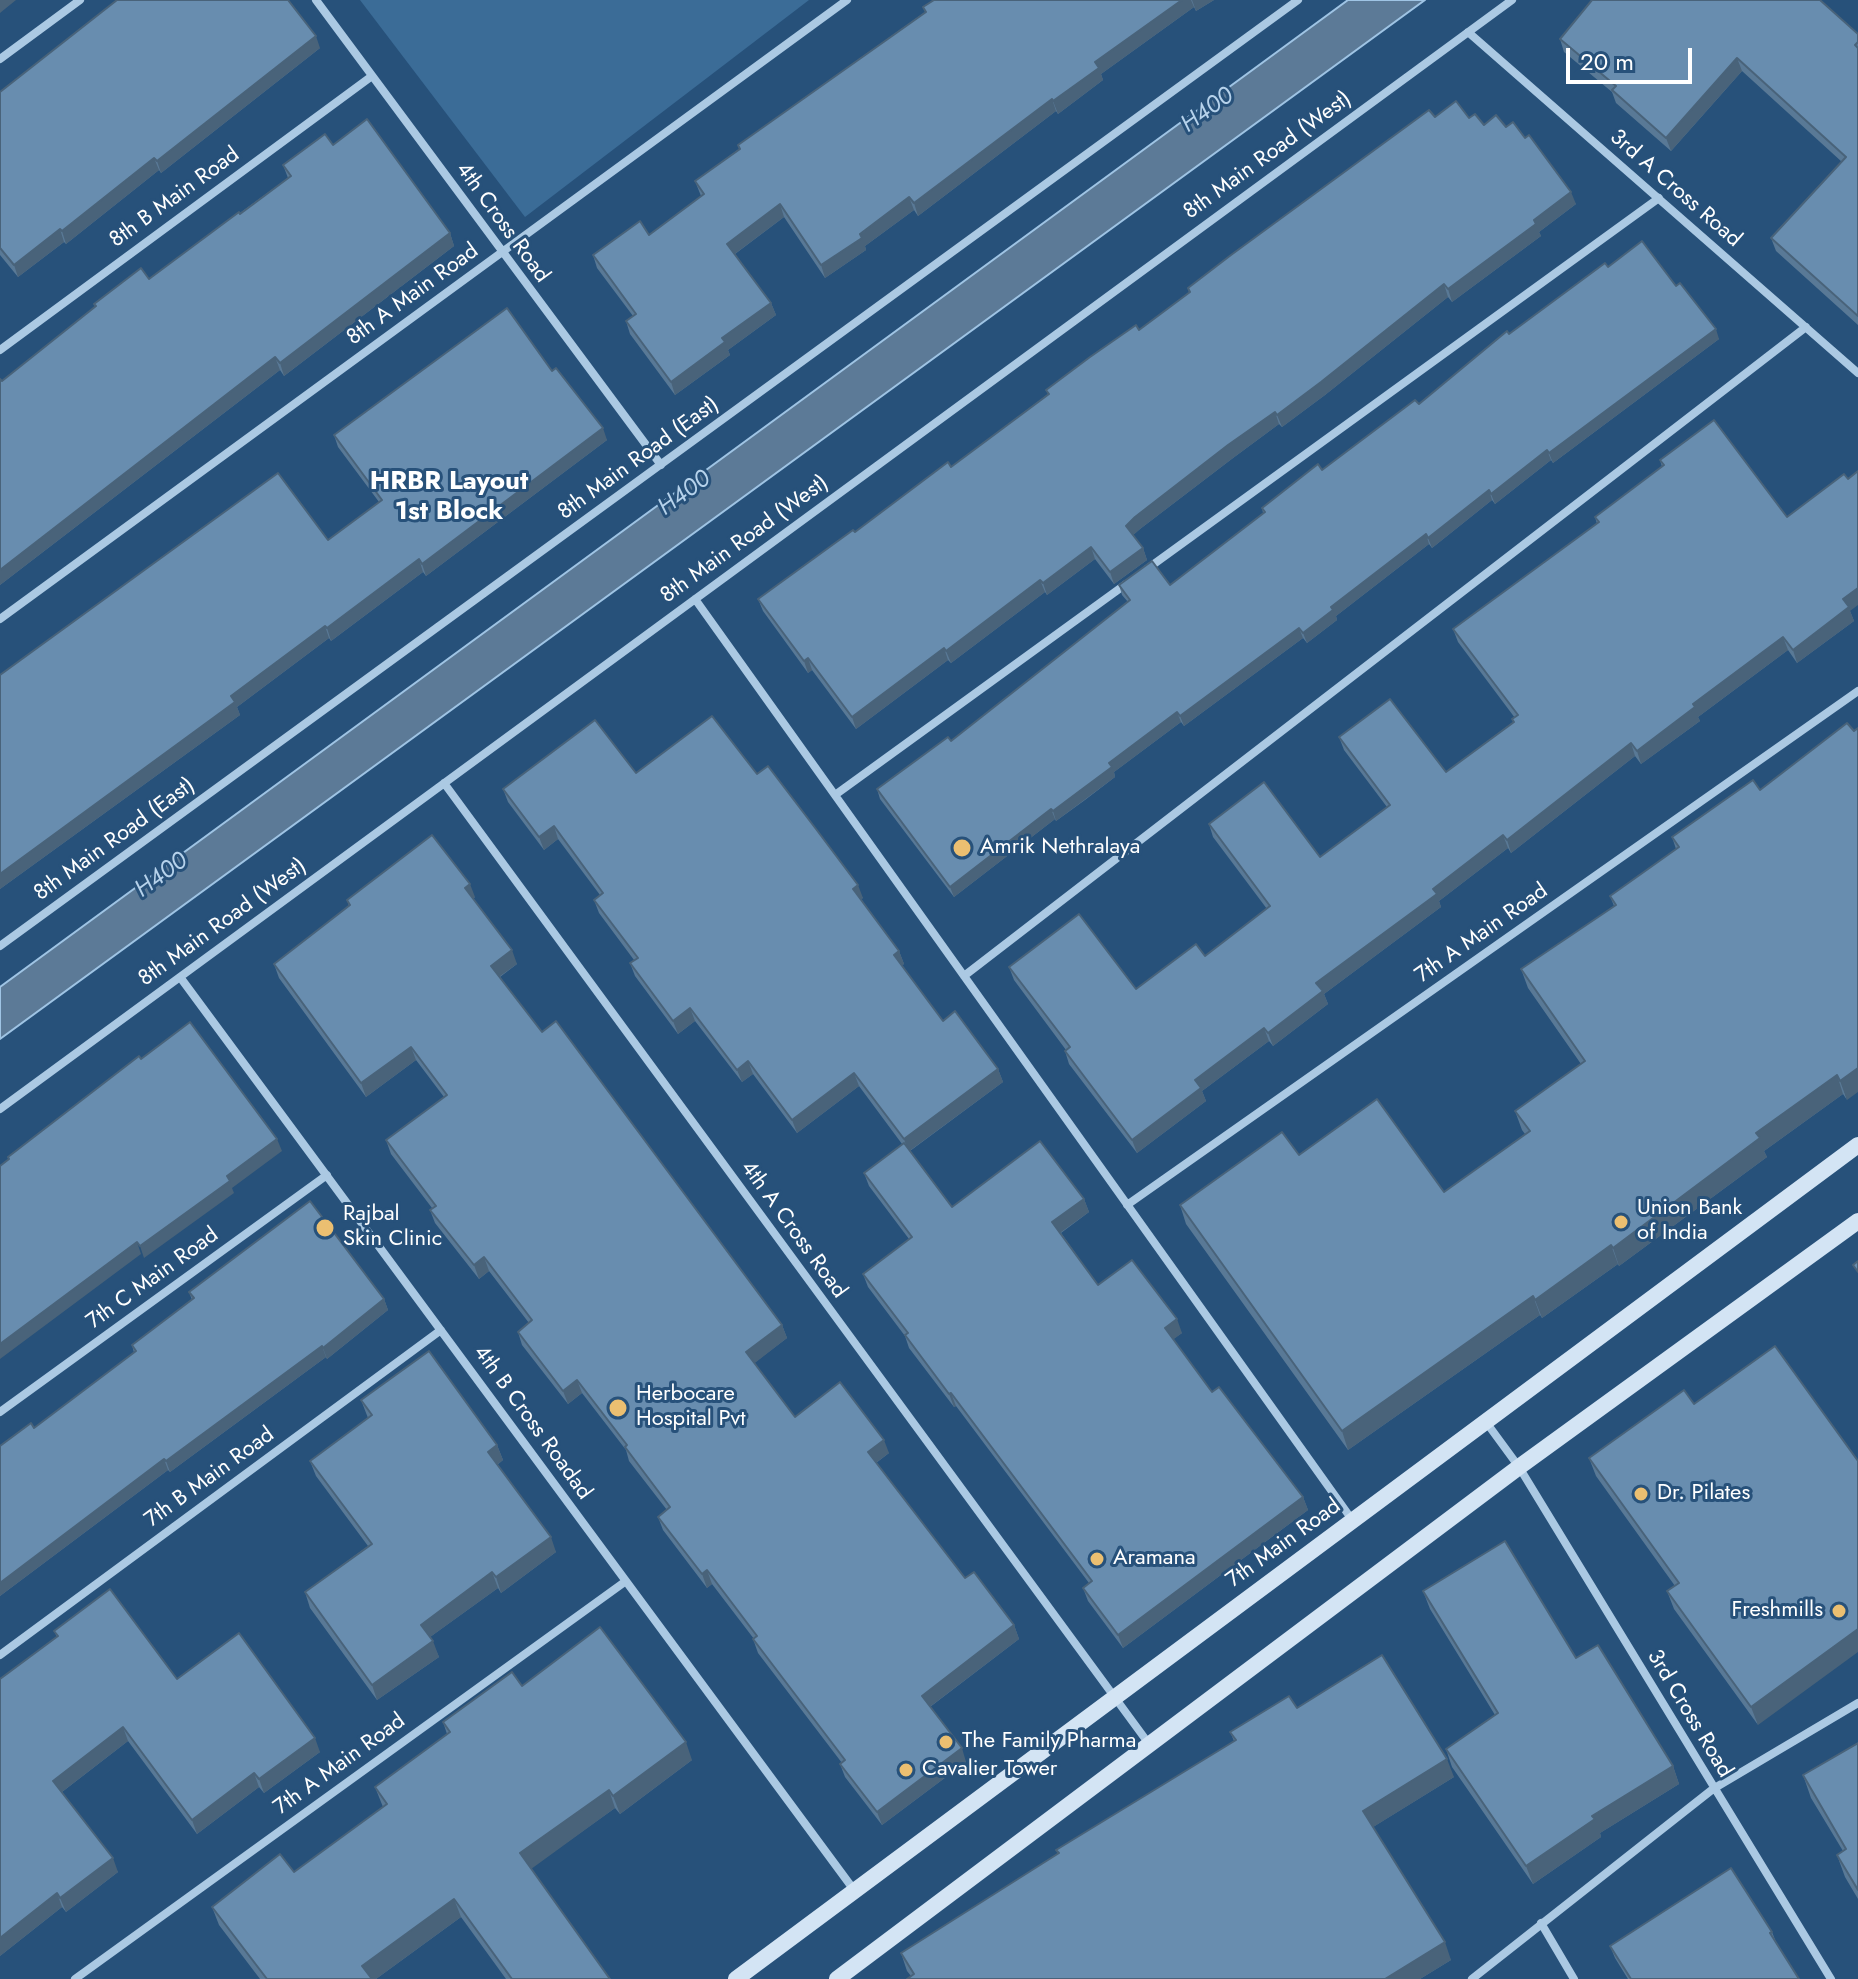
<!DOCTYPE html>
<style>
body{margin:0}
#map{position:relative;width:1858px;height:1979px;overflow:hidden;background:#27517a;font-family:Jost,sans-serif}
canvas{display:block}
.scale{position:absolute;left:1566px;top:48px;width:126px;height:36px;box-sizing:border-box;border:4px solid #fff;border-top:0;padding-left:10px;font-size:24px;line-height:28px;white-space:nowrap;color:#fff;-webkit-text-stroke:6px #27517a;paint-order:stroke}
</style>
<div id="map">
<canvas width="1858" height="1979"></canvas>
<div class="scale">20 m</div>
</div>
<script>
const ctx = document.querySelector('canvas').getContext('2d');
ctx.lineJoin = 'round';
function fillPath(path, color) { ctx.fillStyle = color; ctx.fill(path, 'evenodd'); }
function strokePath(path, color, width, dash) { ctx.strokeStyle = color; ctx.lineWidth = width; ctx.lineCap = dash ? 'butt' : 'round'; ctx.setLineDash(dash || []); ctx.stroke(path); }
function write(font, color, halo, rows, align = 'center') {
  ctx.font = font + ' Jost,sans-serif'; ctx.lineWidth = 6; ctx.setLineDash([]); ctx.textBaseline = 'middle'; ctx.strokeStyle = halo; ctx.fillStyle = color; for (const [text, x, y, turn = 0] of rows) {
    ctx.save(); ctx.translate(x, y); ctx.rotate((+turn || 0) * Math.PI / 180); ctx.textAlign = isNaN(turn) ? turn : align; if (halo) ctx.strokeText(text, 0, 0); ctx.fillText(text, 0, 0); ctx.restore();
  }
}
const green = new Path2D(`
 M360,0h449l-284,217z`);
const water = new Path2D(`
 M1348,0h77l-1425,1039v-52z`);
const street = new Path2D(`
 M316,0l345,465
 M1468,32l390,341
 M0,59l80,-59
 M0,350l372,-274
 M1147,569l512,-371
 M695,599l658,922
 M0,619l847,-619
 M444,783l705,961
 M835,795l291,-211
 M0,946l1298,-946
 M964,976l842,-649
 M180,977l674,913
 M0,1109l1512,-1109
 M1127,1205l731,-514
 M0,1412l327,-237
 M1486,1422l33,45 312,512
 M0,1655l441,-325
 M1541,1923l33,56
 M75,1979l551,-398
 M1472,1979l241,-190 145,-86`);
const secondary = new Path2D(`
 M736,1979l1122,-834
 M837,1979l682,-512 339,-246`);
const wall = new Path2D(`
 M934,0h280l-18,11 -2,-4 -93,67 2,6 -45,34 -2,-3 -138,105 -4,-6 -49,36 1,4 -41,28 -41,-61 -49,37 36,49 5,12 -48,35 2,5 -55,40 -45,-61 -4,-13 7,-5 -36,-48 -4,-13 56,-20 52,-39 -6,-15 44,-32 -1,-4 187,-133 -2,-5z
 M1858,34v291l-82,-74 -5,-13 71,-76 -100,-91 -71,80 -55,-48 -4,-11 -48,-40 -4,-13z
 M320,48l-159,125 -2,-3 -93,74 -2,-2 -46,35 -18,-22v-163z
 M1435,117l34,1 15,7 22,2 70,77 -37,28 2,4 -89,66 -4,-5 -123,98 -43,32 -3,-3 -46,34 -93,71 -7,6 10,13 4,12 -33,24 -19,-25 -48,36 -2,-3 -94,71 -3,-3 -92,69 -44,-59 -4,3 -45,-62 -5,-12 193,-132 97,-73 -2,-4 93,-60 50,-37 -1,-5z
 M333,145l117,88 4,13 -170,130 -4,-6 -280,215 2,-204 93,-74 -1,-3 55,-25 139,-101 -5,-13z
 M1608,267l68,19 43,53 -166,124 -2,-3 -56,44 -3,-4 -60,48 -3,-4 -93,72 1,4 -30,23 -4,-5 -119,88 -3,-4 -67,50 1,5 -30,23 -29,21 -1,-2 -101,78 -74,-98 -3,-10 74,-48 177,-139 -6,-7 -3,-10h51l93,-72 -1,-5 60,-38 97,-66 90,-70z
 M552,371l55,69 -181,136 -3,-4 -92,69 -2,-3 -92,69 3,8 -240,174v-214l328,-135 51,-38 -41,-55 -4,-12z
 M1660,460l190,151 4,10 -57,42 -9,-13 -90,67 2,4 -59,43 -6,-8 -124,97 -3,-5 -69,53 2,6 -117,87 4,10 -55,42 -4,-5 -67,50 4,10 -69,52 -68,-89 -4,-13 1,-1 -52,-70 -5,-13 127,22 69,-33 62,-47 -54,-72 -4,-13 111,33 67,-50 -43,-57 -5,-13 107,35 67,-50 -1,-3 3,-1 -57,-76 -5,-13 144,-105 -2,-7 67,-50z
 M636,773l121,1 106,124 -2,1 38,52 5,13 -3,2 42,55 55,48 5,13 -93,69 42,56 132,-8 5,13 -28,21 37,52 84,48 -9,6 39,53 91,105 5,13 -185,138 -35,-47 -5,-13 6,-5 -133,-177 -2,1 -45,-59 -4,-12 -37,-49 -5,-13 46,-35 -40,-53 -5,-13 38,-29 -43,-58 -62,47 -44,-59 -11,8 -47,-61 -17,13 -43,-58 -5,-13 4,-3 -35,-47 -5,-13 6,-5 -42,-56 -14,11 -36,-48 -5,-13z
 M1753,780l94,320 -4,-6 -79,57 3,6 -148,109 -1,-2 -76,54 -2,-3 -192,135 -162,-226 -6,-19 119,-50 145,37 81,-58 -3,-4 -7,-19 66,-47 -53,-76 -7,-19 93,-63 -4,-10 66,-47 -4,-12z
 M475,897l-2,2 44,65 -17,13 42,55 240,293 5,13 -33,25 41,54 94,36 -13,10 89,115 49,47 5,14 -89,68 36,55 -84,63 -37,-48 -5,-13 2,-1 -84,-110 -5,-14h1l-42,-55 -5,4 -44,-58 -5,-13 9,-7 -38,-49 -3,-11 -44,-57 -14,11 -46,-59 -4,-13 11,-9 -40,-52 -10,8 -44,-56 -5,-13 2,-2 -41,-54 -5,-14 58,-43 -28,-37 -50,37 -87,-119 -5,-14 75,-58 -2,-6z
 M189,1292l195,7 4,11 -61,49 -1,-2 -156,115 -2,-2 -168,126v-150l34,-18 100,-75 -2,-8 60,-45z
 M1684,1390l74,335 -84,-116 -7,-18 8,-5 -79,-110 -7,-18z
 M361,1400l136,45 6,15 -6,5 59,87 -55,41 -3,-5 -68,49 9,20 -62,43 -67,-92 -5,-16 63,-46 -52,-70 -6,-15 58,-43z
 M1423,1591l153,67 97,108 6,18 -79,49 1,4 -68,47 -81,-117 -6,-18 49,-34 -65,-106z
 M54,1631l123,48 143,73 -56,41 -5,-6 -62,47 -69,-93 -66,51 56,80 -52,40 -4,-5 -62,49 57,-319z
 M522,1686l170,74 -72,54 -5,-6 -84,60 79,111h-104l-45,-62 -85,62h-116l-41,-54 -7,-18 82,-35 89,-65 -8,-20 72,-53 -4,-12z
 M1297,1708l157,69 -81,50 78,133 -31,19h-513l4,-3 -4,-5 -6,-18 157,-99 -2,-4 178,-109 -4,-9z
 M1858,1743v156l-13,-22 -8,-22 6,-4 -32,-53 -8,-23z
 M1772,1932l4,10 23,37h-171l-13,-21 -5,-12z`);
const shadedWall = new Path2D(`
 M0,0h16l-16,13z
 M1182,0h9l3,7 -93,67 2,6 -45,34 -5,-13 42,-39z
 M1192,0h22l-18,11z
 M316,36l4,12 -159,125 -4,-12z
 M1737,58l5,13 -71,80 -5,-13z
 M1052,99l4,12 -138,105 -4,-13z
 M154,158l5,12 -93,74 -4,-13z
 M1571,192l5,12 -37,28 2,4 -89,66 -4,-13 86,-69z
 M909,197l5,13 -49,36 1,4 -41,28 -4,-13z
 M780,204l4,13 -52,39 -5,-12z
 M60,229l4,13 -46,35 -4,-12z
 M450,233l4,13 -170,130 -4,-13z
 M1444,284l4,13 -123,98 -43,32 -5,-12z
 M771,303l5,12 -48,35 2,5 -55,40 -4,-13 51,-44z
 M1716,329l3,10 -166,124 -4,-10z
 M275,357l5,13 -280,215v-15z
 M1275,412l4,12 -46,34 -93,71 -10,9 -4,-12 9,-9 93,-72z
 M603,428l4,12 -181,136 -4,-12z
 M1547,450l4,10 -56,44 -4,-10z
 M1489,490l3,10 -60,48 -4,-10z
 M1426,534l3,10 -93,72 1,4 -30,23 -4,-10 28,-26z
 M1091,547l4,12 -48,36 -4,-12z
 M1143,548l4,12 -33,24 -4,-12z
 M419,559l4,13 -92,69 -4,-13z
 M1040,580l5,12 -94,71 -5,-12z
 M1858,588v17l-8,6 4,10 -57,42 -4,-13 50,-51z
 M325,626l4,12 -92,69 3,8 -240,174v-15l231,-178z
 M1299,628l4,10 -119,88 -4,-10z
 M1783,637l5,13 -90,67 2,4 -59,43 -4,-13 56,-47z
 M944,648l4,12 -92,69 -4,-12z
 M808,658l4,12 -4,3 -4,-12z
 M1177,712l4,10 -67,50 1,5 -59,44 -3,-10 56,-48z
 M1631,743l4,13 -124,97 -4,-13z
 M1051,809l4,10 -101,78 -4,-10z
 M554,826l4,13 -14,11 -5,-13z
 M1503,835l5,13 -69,53 2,6 -117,87 4,10 -55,42 -5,-13 48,-50 117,-94z
 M470,884l5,13 -5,4 -5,-13z
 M858,885l5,13 -6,4 -4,-13z
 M512,950l5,14 -21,15 -5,-13z
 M899,951l5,13 -6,4 -4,-13z
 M690,1008l5,13 -17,13 -5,-13z
 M1264,1028l5,13 -67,50 4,10 -69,52 -5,-13 63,-60z
 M411,1047l5,13 -50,37 -5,-14z
 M748,1061l5,13 -11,8 -5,-12z
 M1858,1068v24l-11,8 -7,-19z
 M998,1069l5,13 -95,70 -4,-13z
 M854,1073l5,13 -62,47 -5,-13z
 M1837,1075l6,19 -79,57 3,6 -148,109 -6,-18 143,-115z
 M277,1139l5,12 -50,37 2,5 -90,65 -4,-12 87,-70z
 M1084,1199l5,13 -32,23 -5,-13z
 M137,1242l4,12 -141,105v-15z
 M1611,1245l7,19 -76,54 -7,-18z
 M484,1257l5,14 -10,8 -5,-14z
 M1533,1296l7,19 -192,135 -6,-19z
 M384,1299l4,11 -61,49 -4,-11z
 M1177,1319l5,14 -12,9 -5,-14z
 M782,1325l5,13 -36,28 -5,-14z
 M322,1346l4,11 -156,115 -4,-11z
 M577,1380l5,13 -14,11 -5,-13z
 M951,1393l5,13 -2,1 -5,-13z
 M884,1440l5,13 -16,12 -5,-13z
 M497,1445l6,15 -10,8 -5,-16z
 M164,1459l4,11 -168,126v-13z
 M1303,1497l5,13 -185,138 -5,-13z
 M551,1537l5,15 -55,41 -5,-16z
 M707,1570l5,14 -5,4 -5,-14z
 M492,1572l6,16 -72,52 -5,-15z
 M1014,1625l5,14 -92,70 -5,-13z
 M1858,1629v23l-100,73 -7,-18z
 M433,1641l6,16 -62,43 -5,-15z
 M123,1727l5,14 -70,54 -5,-14z
 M315,1738l5,14 -56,41 -5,-14z
 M686,1742l6,18 -72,54 -7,-18z
 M962,1748l4,14 -84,63 -5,-13z
 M1447,1759l7,18 -84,52 -7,-18z
 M1673,1766l6,18 -79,49 1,4 -68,47 -7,-18 66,-50z
 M254,1773l5,14 -62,47 -5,-14z
 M609,1790l6,18 -88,64 -7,-19z
 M113,1858l5,14 -52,40 -6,-14z
 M57,1893l5,14 -62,49v-18z
 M454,1899l7,18 -85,62h-9l-5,-13z
 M1445,1942l6,18 -31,19h-35z`);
const building = new Path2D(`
 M117,0h171l28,36 -159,125 -3,-3 -92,73 -2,-2 -46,36 -14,-17v-156z
 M934,0h248l-87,62 4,6 -46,33 -1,-2 -138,104 -5,-6 -49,37 2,4 -41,27 -41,-61 -53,40 44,59 -49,35 3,4 -54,40 -45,-61 10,-7 -43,-59 47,-34 9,14 55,-41 -9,-13 45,-32 -2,-4 188,-133 -3,-5z
 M1592,0h228l38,34v8l-3,3 3,3v268l-87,-78 75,-81 -109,-99 -71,80 -54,-48 4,-4 -56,-47z
 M1456,101l13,17 6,-4 9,11 12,-10 10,12 7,-5 12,16 4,-3 42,57 -37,28 2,4 -88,65 -4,-5 -123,98 -44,33 -2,-3 -47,33 -93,72 -9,9 17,22 -33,24 -19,-25 -48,36 -3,-3 -94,71 -2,-3 -92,69 -44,-59 -4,3 -46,-62 95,-69 2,2 93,-70 3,5 98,-73 -3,-4 44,-33 46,-32 3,5 51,-38 -2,-4 43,-33 198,-145 6,7z
 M367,119l83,114 -170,130 -5,-6 -275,213v-191l2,2 94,-75 -2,-2 47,-36 8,11 90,-67 1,2 51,-38 -8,-11 42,-31 8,11z
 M1642,241l34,45 4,-3 36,46 -167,124 -2,-3 -56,44 -2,-4 -61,48 -2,-4 -95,73 2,3 -30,23 -4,-5 -119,88 -3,-4 -68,51 3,4 -31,23 -28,21 -2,-2 -101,78 -73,-98 71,-52 3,4 179,-141 -11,-15 33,-24 18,24 95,-73 -3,-4 56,-44 4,6 93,-70 4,4 88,-73 2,3 96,-71 3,4z
 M507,308l45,63 4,-3 47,60 -181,136 -3,-5 -92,69 -2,-2 -94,70 4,6 -235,172v-199l278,-202 50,67 54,-40 -48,-65z
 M1714,420l73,97 57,-43 4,5 10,-8v117l-15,11 6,8 -56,43 -10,-13 -90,67 2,3 -58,44 -6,-8 -124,97 -4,-5 -70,54 4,5 -121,89 7,8 -55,42 -4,-5 -69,52 6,8 -69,52 -67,-89 5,-4 -61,-80 70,-53 57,75 60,-45 9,12 65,-50 -61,-82 55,-42 56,75 70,-52 -51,-68 51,-38 56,73 68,-50 -2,-3 6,-4 -65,-86 146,-107 -4,-5 69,-52 -4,-5z
 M712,716l45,58 11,-8 48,63 42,56 -5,4 46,62 -5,4 49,66 12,-10 43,58 -94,70 -50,-66 -62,47 -44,-59 -11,9 -47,-62 -17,13 -43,-58 8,-5 -44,-58 9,-7 -49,-67 -15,11 -36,-48 92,-69 41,53z
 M1847,723l7,8 4,-3v340l-18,13 -3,-6 -81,58 4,5 -147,110 -2,-3 -76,55 -2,-4 -191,135 -162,-226 102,-73 17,23 78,-56 67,93 86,-61 -15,-20 70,-50 -64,-92 95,-64 -6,-9 69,-49 -7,-10 81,-57 7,10z
 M432,835l38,49 -5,4 47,62 -21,16 51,66 14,-11 226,304 -36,27 49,65 45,-35 44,58 -16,12 97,126 9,-6 40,53 -92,71 40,52 -85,64 -37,-48 5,-4 -92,-121 4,-3 -50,-66 -5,4 -44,-57 12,-10 -45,-60 2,-2 -50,-65 -14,11 -45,-59 14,-12 -48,-63 -10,8 -44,-55 6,-4 -50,-66 61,-45 -36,-48 -50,36 -87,-119 76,-59 -3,-5z
 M190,1022l87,117 -50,37 3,5 -90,65 -3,-4 -137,102v-178l9,-7 -1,-2 131,-101 2,3z
 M1040,1141l44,58 -32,23 46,63 34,-25 45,59 -12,9 47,64 7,-5 84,110 -185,138 -35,-47 9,-7 -141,-188 -2,1 -44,-59 3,-2 -45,-59 49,-37 -48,-64 40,-30 48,64z
 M310,1201l74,98 -61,49 -1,-2 -156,115 -2,-2 -164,124v-137l31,-23 3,5 102,-77 -4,-6 62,-47 -5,-6z
 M1858,1261v11l-5,-7z
 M1775,1346l83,115v168l-107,78 -84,-116 12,-8 -90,-125 95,-68 10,14z
 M429,1351l68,94 -9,7 63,85 -55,40 -4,-5 -71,53 12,16 -61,44 -67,-93 67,-48 -62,-83 62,-46 -11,-15z
 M1505,1541l71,117 22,-13 75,121 -81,50 3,3 -69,47 -80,-117 52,-36 -75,-122z
 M110,1589l67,90 62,-46 76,105 -56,41 -5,-6 -62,47 -69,-93 -70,54 60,77 -53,40 -3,-5 -57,45v-259l58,-43 -4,-5z
 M600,1627l86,115 -73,54 -4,-6 -89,63 90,126h-98l-58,-80 -92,67 10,13h-105l-55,-72 68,-53 14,18 93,-68 -12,-17 75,-55 -7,-10 69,-50 10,14z
 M1382,1655l65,104 -84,52 82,131 -60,37h-478l7,-5 -13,-21 158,-100 -3,-3 180,-110 -6,-8 59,-36 8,12z
 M1858,1743v147l-21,-35 9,-6 -43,-74z
 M1731,1868l41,64 -2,1 29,46h-168l-21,-33z`);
const markers = [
 [962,848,10,"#ebbf71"],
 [1621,1222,8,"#ebbf71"],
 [325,1228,10,"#ebbf71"],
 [618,1408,10,"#ebbf71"],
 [1641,1494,8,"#ebbf71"],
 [1097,1559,8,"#ebbf71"],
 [1839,1611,8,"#ebbf71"],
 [946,1742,8,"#ebbf71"],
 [906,1770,8,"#ebbf71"]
];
const streetNames = [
 ["8th Main Road (West)",1268,156,-36],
 ["3rd A Cross Road",1675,189,41],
 ["8th B Main Road",175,198,-36],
 ["4th Cross Road",502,223,54],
 ["8th A Main Road",413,295,-36],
 ["8th Main Road (East)",639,459,-36],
 ["8th Main Road (West)",745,540,-36],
 ["8th Main Road (East)",115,840,-36],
 ["8th Main Road (West)",223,923,-36],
 ["7th A Main Road",1482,934,-35],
 ["4th A Cross Road",793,1230,54],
 ["7th C Main Road",153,1279,-36],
 ["4th B Cross Roadad",532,1423,54],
 ["7th B Main Road",210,1478,-36],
 ["7th Main Road",1284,1544,-36],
 ["3rd Cross Road",1689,1714,59],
 ["7th A Main Road",340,1765,-36]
];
const poiNames = [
 ["Amrik Nethralaya",980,848],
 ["Union Bank",1637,1209],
 ["of India",1637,1234],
 ["Rajbal",343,1215],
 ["Skin Clinic",343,1240],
 ["Herbocare",636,1395],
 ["Hospital Pvt",636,1420],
 ["Dr. Pilates",1657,1494],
 ["Aramana",1113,1559],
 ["Freshmills",1823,1611,"right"],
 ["The Family Pharma",962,1742],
 ["Cavalier Tower",922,1770]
];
const waterNames = [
 ["H400",1208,111,-36],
 ["H400",685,494,-36],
 ["H400",162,876,-36]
];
const quarterNames = [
 ["HRBR Layout",449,483],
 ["1st Block",449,513]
];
fillPath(green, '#3b6c97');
fillPath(water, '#5c7a97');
strokePath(water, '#9fc4e4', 2);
strokePath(street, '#abc9e3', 8);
strokePath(secondary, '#d3e4f4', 16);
fillPath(wall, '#597996');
fillPath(shadedWall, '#49637a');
fillPath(building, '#688daf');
strokePath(building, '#49637a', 2);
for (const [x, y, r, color] of markers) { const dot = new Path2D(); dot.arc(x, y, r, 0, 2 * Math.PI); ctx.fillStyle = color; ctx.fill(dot); strokePath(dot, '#27517a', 3); }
write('22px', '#fff', '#27517a', streetNames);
write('22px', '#fff', '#27517a', poiNames, 'left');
write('italic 24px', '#b6d2eb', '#27517a', waterNames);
write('bold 26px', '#fff', '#27517a', quarterNames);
</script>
